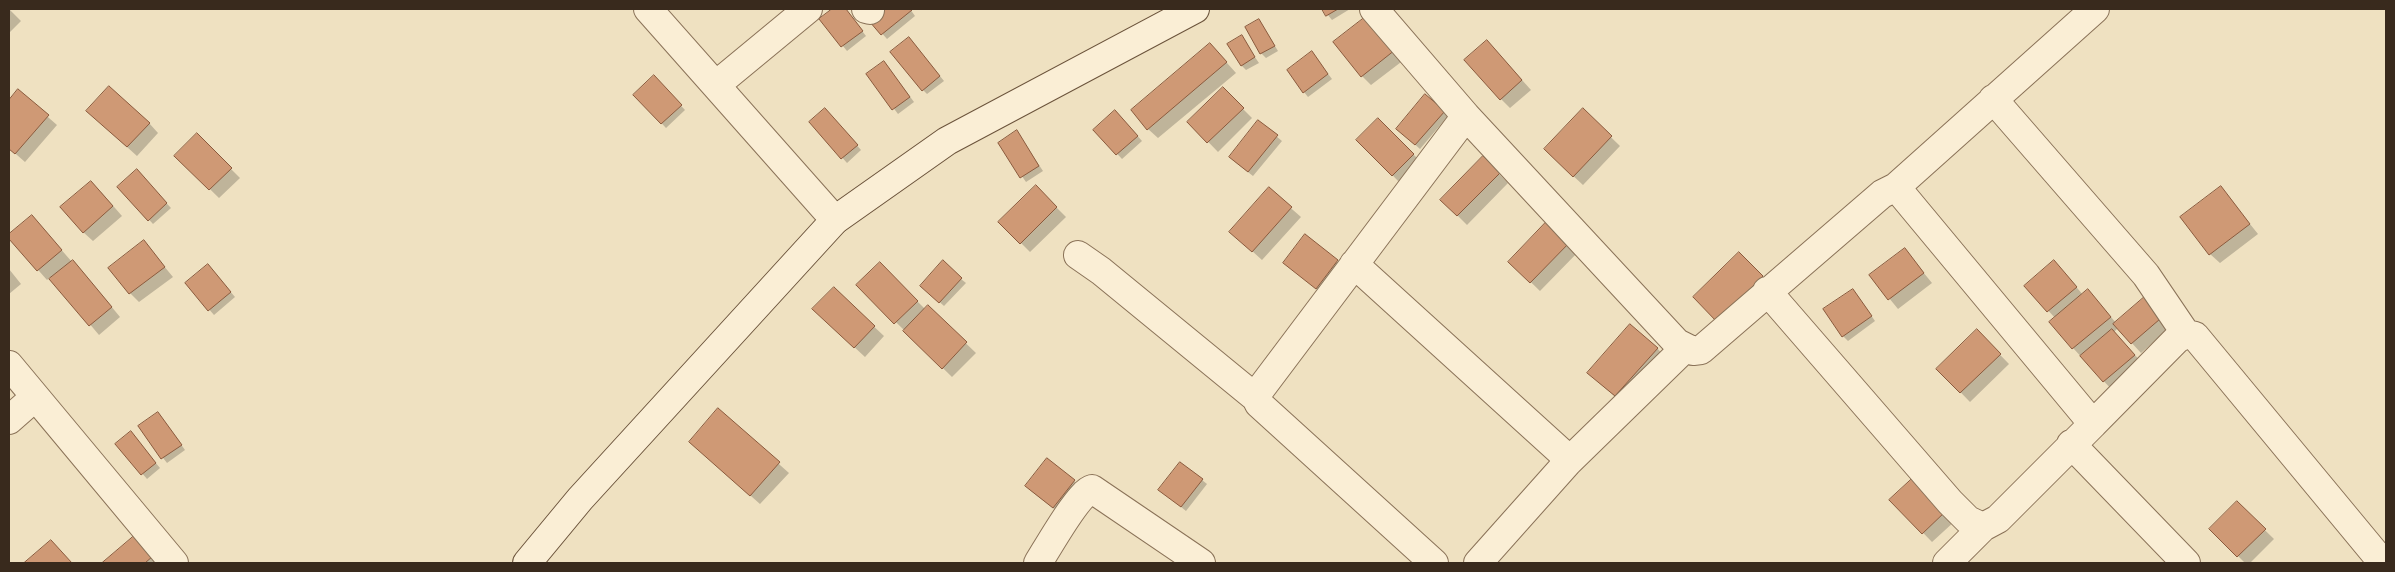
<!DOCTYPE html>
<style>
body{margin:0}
#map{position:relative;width:2395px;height:572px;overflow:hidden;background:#efe1c1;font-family:"Playfair Display",serif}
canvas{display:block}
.frame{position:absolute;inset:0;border:10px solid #392a1d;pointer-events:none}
</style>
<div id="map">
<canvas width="2395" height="572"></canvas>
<div class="frame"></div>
</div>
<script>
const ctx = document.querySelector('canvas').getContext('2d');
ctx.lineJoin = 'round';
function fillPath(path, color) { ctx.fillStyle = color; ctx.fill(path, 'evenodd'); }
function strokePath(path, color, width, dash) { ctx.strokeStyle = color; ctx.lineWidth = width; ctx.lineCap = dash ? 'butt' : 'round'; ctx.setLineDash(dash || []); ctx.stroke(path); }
const shadow = new Path2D(`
 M9,9l12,12 -12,12z
 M834,9h11l21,27 -19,15 -26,-32z
 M874,9h36l5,7 -28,23 -21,-24z
 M1323,9h27l-18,11z
 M1373,13l36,43 -38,29 -9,-9z
 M1259,20l19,31 -12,7 -5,-5z
 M1241,37l18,26 -13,7 -4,-4z
 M913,43l31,38 -17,13 -4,-4z
 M1496,51l35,39 -21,18 -9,-9z
 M1219,54l17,19 -78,65 -10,-9z
 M1316,58l16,21 -24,18 -4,-5z
 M884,62l30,40 -16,12 -30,-40z
 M654,77l31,33 -19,18 -31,-33z
 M1223,89l29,29 -34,34 -29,-30z
 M18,91l39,34 -32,37 -16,-14v-46z
 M1583,110l37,36 -37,39 -28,-26z
 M1444,112l4,4 -28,33 -18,-16z
 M830,114l31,36 -14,13 -36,-41z
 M1120,116l22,25 -20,18 -27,-29z
 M1378,119l45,45 -21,21 -44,-45z
 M97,120l52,3 9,10 -21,23z
 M1258,121l24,20 -29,35 -18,-14z
 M1017,132l26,39 -17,11 -27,-39z
 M197,135l43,43 -21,20 -43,-42z
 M1483,158l25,25 -41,42 -25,-25z
 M136,171l35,37 -18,16 -34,-37z
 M1036,187l30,30 -36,35 -30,-30z
 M2221,188l37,46 -38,29 -10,-9z
 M1269,189l32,28 -39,43 -21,-19z
 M101,192l21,24 -29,25 -10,-9z
 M32,216l40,46 10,9 38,46 -21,18 -49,-58 -3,3 -38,-43z
 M1550,220l30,30 -40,41 -30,-29z
 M1305,236l42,35 -21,26 -42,-35z
 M144,242l29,35 -34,25 -9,-9z
 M1905,250l27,33 -34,26 -27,-33z
 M880,264l45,45 3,-2 48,46 -24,24 -94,-92z
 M9,269l12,15 -12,10z
 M213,271l22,26 -21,18 -27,-31z
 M2063,271l20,24 14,5 19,23 33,-29 26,29 -34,30 -23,-25 -4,4 30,33 -31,26 -40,-43 -18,-30 -29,-32z
 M961,279l5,4 -22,23 -18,-16z
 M834,289l50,47 -19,21 -41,-38z
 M1857,295l18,26 -27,20 -5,-5z
 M1977,331l32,33 -39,38 -32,-33z
 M1657,348l9,10 -41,47 -27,-23z
 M718,410l71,63 -29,31 -60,-53z
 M162,418l23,32 -18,13 -28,-36z
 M135,438l25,30 -13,11 -30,-35z
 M1914,479l41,42 -23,21 -41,-42z
 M1202,480l5,4 -21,27 -26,-21z
 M1074,481l5,4 -21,27 -27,-21z
 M2237,503l37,36 -24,24h-5l-34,-34z
 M134,537l24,26h-54z`);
const building = new Path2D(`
 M832,9h14l17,22 -22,16 -22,-28z
 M872,9h38l2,1 -31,25 -17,-20z
 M1322,9h16l-12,7z
 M1373,11l27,35 -39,31 -28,-35z
 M1259,19l16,27 -15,8 -15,-27z
 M1242,35l13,22 -14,9 -14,-22z
 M909,37l31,39 -18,15 -32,-39z
 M1487,40l35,40 -22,20 -36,-40z
 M1210,43l17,19 -80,68 -16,-20z
 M1312,51l16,23 -25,19 -16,-23z
 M884,61l26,36 -18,13 -26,-36z
 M654,75l28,30 -21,19 -28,-29z
 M109,86l41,37 -23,24 -41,-36z
 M1223,87l21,21 -37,35 -20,-21z
 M18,89l31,26 -34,39 -6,-5v-49z
 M1425,94l20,17 -30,34 -19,-16z
 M825,108l33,37 -17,14 -32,-37z
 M1583,108l29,28 -39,41 -29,-28z
 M1115,110l23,26 -22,19 -23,-25z
 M1378,118l36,36 -22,22 -36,-36z
 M1258,120l20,15 -30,37 -19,-15z
 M1017,130l22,36 -19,12 -22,-35z
 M197,133l35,35 -23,22 -35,-34z
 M1483,156l17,17 -43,43 -17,-16z
 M137,169l30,34 -19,18 -31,-34z
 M91,181l22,25 -30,27 -23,-26z
 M1036,185l21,22 -37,37 -22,-22z
 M2221,186l29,38 -41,31 -29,-38z
 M1269,187l23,20 -40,45 -23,-20z
 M32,215l30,35 -25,21 -28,-32v-5z
 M1550,218l22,22 -42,43 -22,-21z
 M1305,234l33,26 -22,29 -33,-26z
 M144,240l21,27 -36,27 -21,-26z
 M1905,248l19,25 -36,27 -19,-25z
 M1739,252l24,24 -46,46 -24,-25z
 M73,260l39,47 -23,19 -40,-47z
 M943,260l19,18 -23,25 -19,-17z
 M2054,260l23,27 -30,25 -23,-26z
 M880,262l38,39 -24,23 -38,-39z
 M208,264l23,28 -23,19 -23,-28z
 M834,287l41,39 -21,22 -42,-39z
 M1853,289l19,27 -30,21 -19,-28z
 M2088,289l23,28 -39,32 -23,-27z
 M2149,293l18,20 -36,31 -18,-20z
 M928,305l39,37 -25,27 -39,-38z
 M1630,324l28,24 -43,48 -28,-23z
 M1977,329l24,25 -41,39 -24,-24z
 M2112,329l23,26 -32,27 -23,-26z
 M718,408l62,54 -30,34 -61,-54z
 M158,412l24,33 -21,14 -23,-33z
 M131,431l25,32 -15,12 -26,-31z
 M1047,458l28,22 -22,28 -28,-22z
 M1180,462l23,17 -22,28 -23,-17z
 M1914,477l32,34 -24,23 -33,-34z
 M2237,501l29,28 -29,28 -28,-28z
 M134,536l19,20 -8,7h-43z
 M51,540l21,23h-48z`);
const street = new Path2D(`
 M648,9l187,211
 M866,9l4,1
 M1374,9l92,107 211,227 16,8 8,-1 181,-156 14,-7 199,-178
 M716,85l92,-76
 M1993,99l153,176 40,59
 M1896,187l197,237 84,-85 9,-5 9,2 188,227
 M1078,255l23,16 155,127
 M1354,264l207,188 7,10
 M1767,291l183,211 18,18 15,7 15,-8 95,-95
 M9,365l165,198
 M9,420l25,-22
 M2071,444l115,119
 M1038,563c9,-14 41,-71 54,-74l109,74
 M1434,563l-175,-159 -3,-6 3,-7 207,-275
 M1478,563l90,-101 116,-113
 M1947,563l36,-36`);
const secondary = new Path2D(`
 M527,563l53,-64 255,-279 112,-79 248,-132`);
fillPath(shadow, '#0003');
fillPath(building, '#cf9975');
strokePath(building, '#8a5a3d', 1);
strokePath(street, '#8a7258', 30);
strokePath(secondary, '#6b533b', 30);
strokePath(street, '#faeed5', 28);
strokePath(secondary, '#faeed5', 28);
</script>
